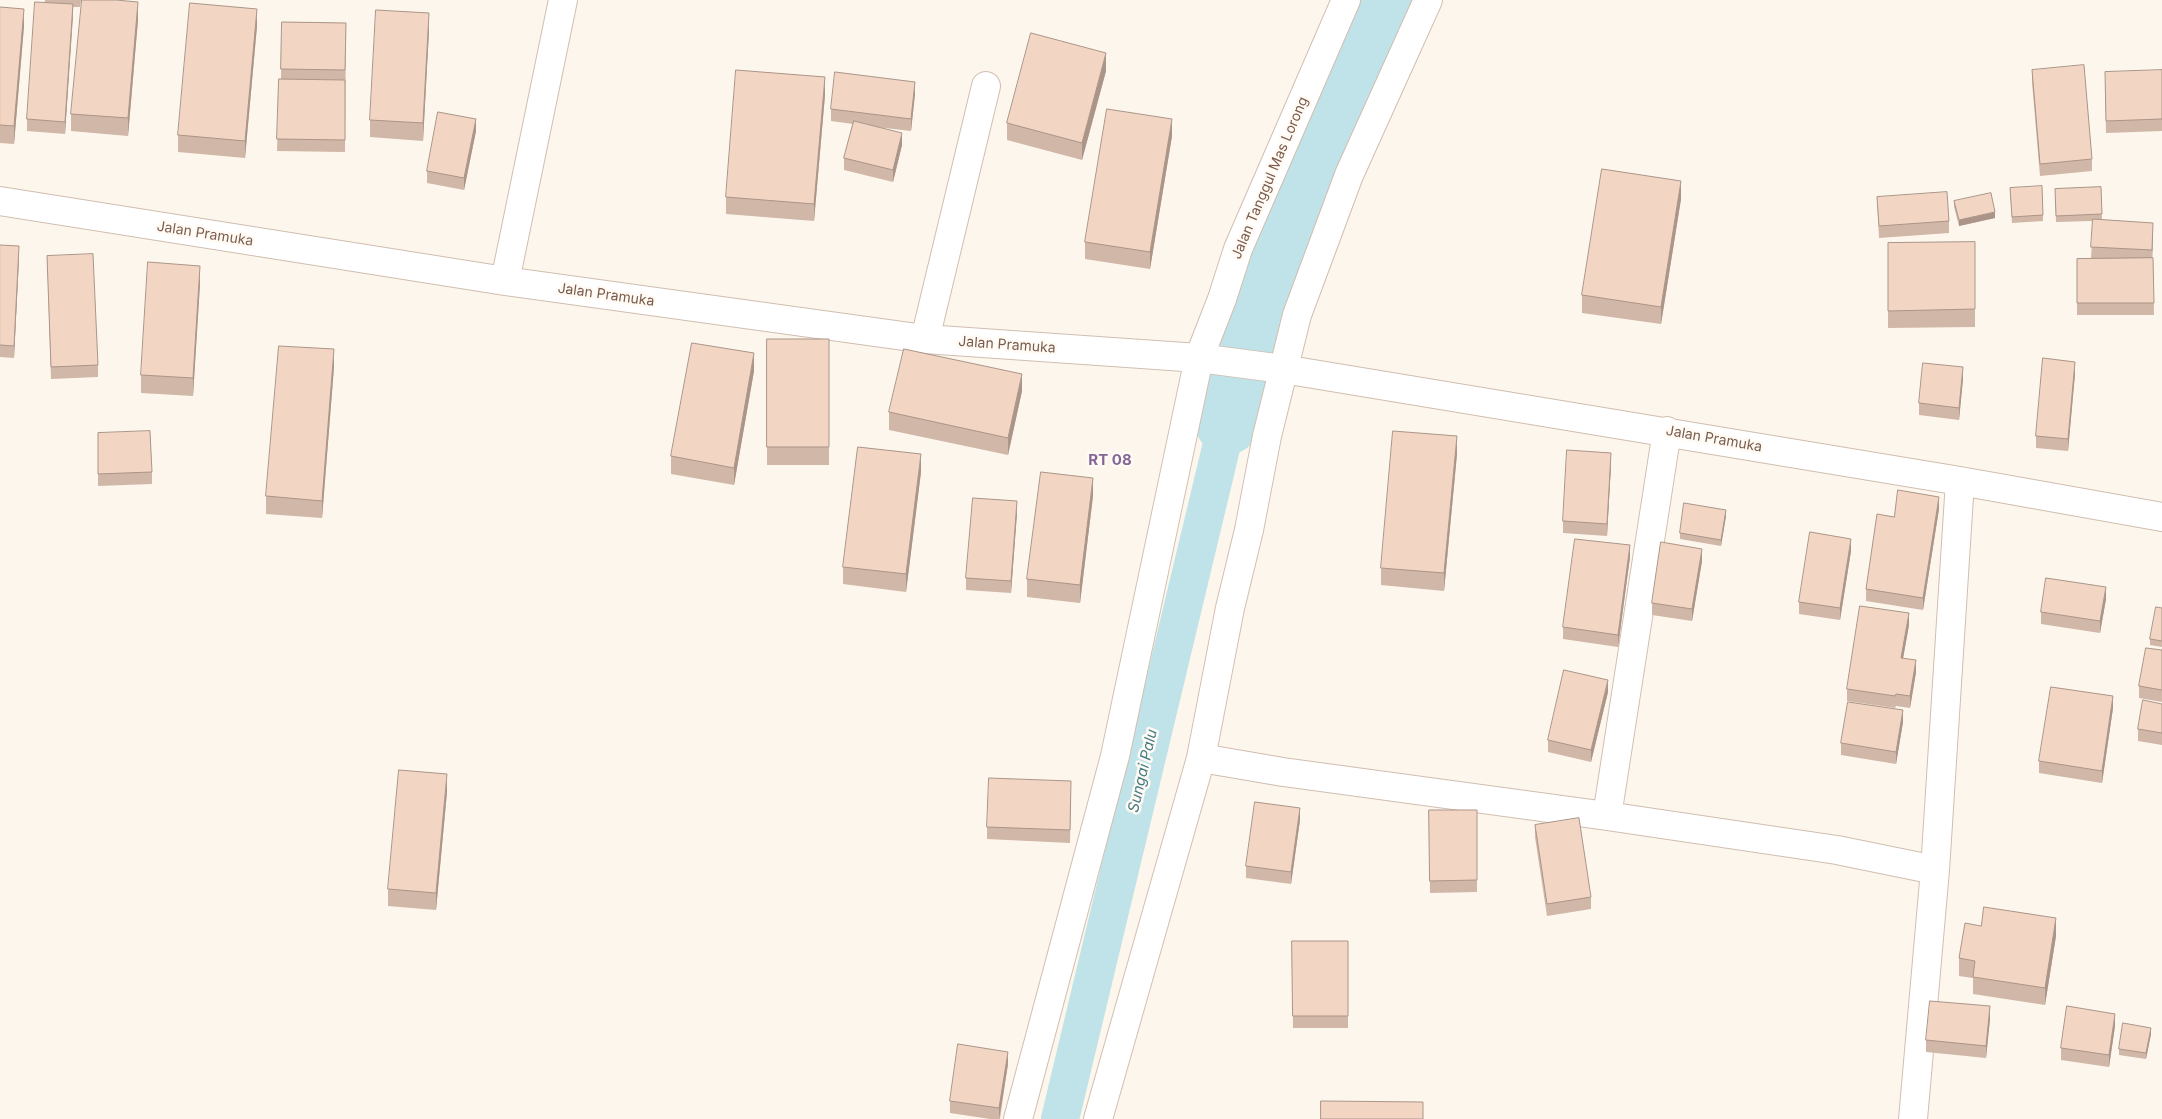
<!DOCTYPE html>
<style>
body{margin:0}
canvas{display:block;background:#fdf6ec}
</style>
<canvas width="2162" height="1119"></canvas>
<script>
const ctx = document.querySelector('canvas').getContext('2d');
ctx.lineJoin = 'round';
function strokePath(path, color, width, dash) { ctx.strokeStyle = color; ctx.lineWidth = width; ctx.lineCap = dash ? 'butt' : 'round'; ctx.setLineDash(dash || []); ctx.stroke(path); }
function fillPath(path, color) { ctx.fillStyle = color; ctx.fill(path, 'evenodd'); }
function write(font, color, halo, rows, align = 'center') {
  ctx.font = font + ' Inter,sans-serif'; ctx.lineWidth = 5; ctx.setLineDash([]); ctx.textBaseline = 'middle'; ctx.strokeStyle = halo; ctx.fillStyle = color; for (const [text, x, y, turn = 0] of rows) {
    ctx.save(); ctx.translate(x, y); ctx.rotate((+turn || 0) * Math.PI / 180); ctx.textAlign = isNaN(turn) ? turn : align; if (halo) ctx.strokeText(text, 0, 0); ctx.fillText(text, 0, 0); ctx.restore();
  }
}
const canal = new Path2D(`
 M1060,1119l167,-696`);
const river = new Path2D(`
 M1227,423l34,-115 133,-308`);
const minor = new Path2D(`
 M0,201l505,80 420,58 274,19 84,11 677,112 202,36
 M505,281l58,-281
 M925,339l61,-253
 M1201,758l82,14 324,44 60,-385
 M1607,816l230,34 98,20
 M1018,1119l97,-363 84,-398 23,-59 16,-50 108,-249
 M1098,1119l103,-361 29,-150 19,-78 18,-94 30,-121 52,-140 79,-175
 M1913,1119l22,-249 25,-389`);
const wall = new Path2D(`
 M45,0h36l-1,7h-7l-8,127 -38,-3v-12z
 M0,7l24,19 -10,118 -14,-1z
 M138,20l-10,116 -57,-5v-17z
 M282,22l64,1 -1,129 -68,-1 2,-72h2z
 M257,26l-12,132 -67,-6v-17z
 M429,31l-6,110 -53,-4v-17z
 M2032,70l60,89v12l-52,5 -8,-94z
 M2162,70v61l-56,2 -1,-49z
 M1106,71l-24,89 -75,-20v-17z
 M915,94l-4,37 -35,-4 26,18 -9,37 -49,-12v-12l9,-34 -22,-3v-12z
 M825,95l-11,126 -88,-7v-17z
 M476,131l-12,59 -37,-7v-12z
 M1172,136l-22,133 -65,-10v-17z
 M2101,187l1,32 51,16 -1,23h1l1,57h-77v-56h14l2,-38 -37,1 -1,-33z
 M2010,188l33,27v6l-31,2z
 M1877,197l72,24v12l-70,5z
 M1681,199l-20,125 -79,-11v-18z
 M1954,201l41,17 -36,8 -5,-19z
 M1975,242v85l-87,1v-85z
 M0,245l19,13 -5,100 -14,-1z
 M47,256l51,109v12l-47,2z
 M200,284l-7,112 -52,-3v-18z
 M767,339h62v126h-62z
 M334,367l-12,151 -56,-4v-18z
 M754,371l-20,114 -63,-11v-18z
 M2075,374l-7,77 -32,-3v-12z
 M1963,379l-4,41 -40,-5v-12z
 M1022,391l-14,64 -119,-25v-18z
 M98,433l54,39v12l-54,2z
 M1457,454l-13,137 -63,-6v-17z
 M1611,465l-4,71 -44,-3v-12z
 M921,472l-15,120 -63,-8v-17z
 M1093,496l-13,107 -53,-6v-18z
 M1939,509l-16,101 -57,-9v-12l28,-72z
 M1017,513l-6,80 -45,-3v-12z
 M1726,516l-5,30 -41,-7v-6z
 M1851,551l-11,69 -41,-6v-12z
 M1630,557l-12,90 -55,-8v-12z
 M1702,561l-10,60 -40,-6v-12z
 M2106,599l-6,34 -59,-9v-12z
 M2162,608v39l-12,-2v-6z
 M1909,625l-6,33 13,14 -6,36 -14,-2 -1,2 -48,-7v-12z
 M2162,650v52l-23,-4v-12z
 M1608,692l-17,70 -43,-10v-12z
 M2162,704v41l-24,-4v-12z
 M2113,708l-11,75 -63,-10v-12z
 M1903,722l-7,42 -55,-9v-12z
 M447,792l-11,118 -48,-4v-17z
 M1071,793l-1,50 -83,-4v-12z
 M1429,810h48v82l-47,1z
 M1300,820l-9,64 -45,-6v-12z
 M1535,825l56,72v12l-44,7 -12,-79z
 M2056,936l-11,69 -72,-11v-16l-14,-2v-18z
 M1292,941h56v87h-55z
 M1990,1019l-4,39 -60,-6v-12z
 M2115,1026l-6,41 -48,-7v-12z
 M2151,1034l-5,25 -27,-4v-6z
 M1008,1064l-8,55h-10l-40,-6v-12z`);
const shadedWall = new Path2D(`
 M138,2v18l-10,116v-18z
 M73,4v12l-8,118v-12z
 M24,9v17l-10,118v-18z
 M257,9v17l-12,132v-17z
 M429,13v18l-6,110v-18z
 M1106,53v18l-24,89v-17z
 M825,77v18l-11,126v-17z
 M915,82v12l-4,37v-12z
 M476,119v12l-12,59v-12z
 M1172,119v17l-22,133v-17z
 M902,133v12l-9,37v-12z
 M1681,181v18l-20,125v-17z
 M1995,212v6l-36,8v-6z
 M2153,223v12l-1,28v-13z
 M19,246v12l-5,100v-12z
 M200,266v18l-7,112v-18z
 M334,349v18l-12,151v-17z
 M754,353v18l-20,114v-17z
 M2075,362v12l-7,77v-12z
 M1963,367v12l-4,41v-12z
 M1022,374v17l-14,64v-17z
 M1457,436v18l-13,137v-18z
 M1611,453v12l-4,71v-12z
 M921,454v18l-15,120v-18z
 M1093,478v18l-13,107v-18z
 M1939,497v12l-16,101v-12z
 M1017,501v12l-6,80v-12z
 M1726,510v6l-5,30v-6z
 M1851,539v12l-11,69v-12z
 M1630,545v12l-12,90v-12z
 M1702,549v12l-10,60v-12z
 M2106,587v12l-6,34v-12z
 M1909,613v12l-8,45v-12z
 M1916,660v12l-6,36v-12z
 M1608,680v12l-17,70v-12z
 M2113,696v12l-11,75v-12z
 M1903,710v12l-7,42v-12z
 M447,774v18l-11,118v-17z
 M1300,808v12l-9,64v-12z
 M2056,918v18l-11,69v-17z
 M1990,1006v13l-4,39v-12z
 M2115,1014v12l-6,41v-12z
 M2151,1028v6l-5,25v-6z
 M1008,1052v12l-9,55v-11z`);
const building = new Path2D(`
 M82,0h34l22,2 -10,116 -57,-4z
 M35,2l38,2 -8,118 -38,-3z
 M190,3l67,6 -12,132 -67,-6z
 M0,7l24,2 -10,117 -14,-1z
 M376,10l53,3 -6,110 -53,-3z
 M282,22l64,1 -1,47 -64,-1z
 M1031,33l75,20 -24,90 -75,-20z
 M2084,65l8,94 -52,5 -8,-94z
 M736,70l89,7 -11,127 -88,-7z
 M2162,70v49l-56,2 -1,-49z
 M835,72l80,10 -4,37 -80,-10z
 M279,79l66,1v60l-68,-1z
 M1107,109l65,10 -22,133 -65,-10z
 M438,112l38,7 -12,59 -37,-7z
 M854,121l48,12 -9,37 -49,-12z
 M1602,169l79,12 -20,126 -79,-12z
 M2042,186l1,29 -31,2 -2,-29z
 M2101,187l1,27 -46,2 -1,-27z
 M1947,192l2,29 -70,5 -2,-29z
 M1991,193l4,19 -36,8 -5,-19z
 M2093,219l60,4 -1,27 -61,-3z
 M1975,242v67l-87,2v-68z
 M0,245l19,1 -5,100 -14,-1z
 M93,254l5,111 -47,2 -4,-111z
 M2153,258l1,45h-77v-44z
 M148,262l52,4 -7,112 -52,-3z
 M767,339h62v108h-62z
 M692,343l62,10 -20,115 -63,-12z
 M279,346l55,3 -12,152 -56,-5z
 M904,349l118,25 -14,64 -119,-26z
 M2043,358l32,4 -7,77 -32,-3z
 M1923,363l40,4 -4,41 -40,-5z
 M150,431l2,41 -54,2v-41z
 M1393,431l64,5 -13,137 -63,-5z
 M858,447l63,7 -15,120 -63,-7z
 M1567,450l44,3 -4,71 -44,-3z
 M1041,472l52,6 -13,107 -53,-6z
 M1898,490l41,7 -16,101 -57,-9 11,-75 17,3z
 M973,498l44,3 -6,80 -45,-3z
 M1684,503l42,7 -5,30 -41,-7z
 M1810,532l41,7 -11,69 -41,-6z
 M1575,539l55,6 -12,90 -55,-8z
 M1661,542l41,7 -10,60 -40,-6z
 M2046,578l60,9 -6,34 -59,-9z
 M1860,606l49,7 -8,45 15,2 -6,36 -14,-2 -1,2 -48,-7z
 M2156,607l6,1v33l-12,-2z
 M2146,648l16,2v40l-23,-4z
 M1564,670l44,10 -17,70 -43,-10z
 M2051,687l62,9 -11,75 -63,-10z
 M2143,700l19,4v29l-24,-4z
 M1848,702l55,8 -7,42 -55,-9z
 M399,770l48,4 -11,119 -48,-4z
 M989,778l82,3 -1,49 -83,-3z
 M1255,802l45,6 -9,64 -45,-6z
 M1429,810h48v70l-47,1z
 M1579,818l12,79 -44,7 -12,-79z
 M1984,907l72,11 -11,70 -72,-11 2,-16 -16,-3 6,-35 16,3z
 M1292,941h56v75h-55z
 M1930,1001l60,5 -4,40 -60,-6z
 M2067,1006l48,8 -6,41 -48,-7z
 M2123,1023l28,5 -5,25 -27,-4z
 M958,1044l50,8 -9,56 -49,-7z
 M1321,1101l102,1v17h-102z`);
const streetNames = [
 ["Jalan Tanggul Mas Lorong",1270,178,-67],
 ["Jalan Pramuka",205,234,9],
 ["Jalan Pramuka",606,295,8],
 ["Jalan Pramuka",1007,345,4],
 ["Jalan Pramuka",1714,439,10]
];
const neighbourhoodNames = [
 ["RT 08",1110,460]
];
const waterNames = [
 ["Sungai Palu",1143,771,-77]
];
strokePath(canal, '#bfe3e8', 38);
strokePath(river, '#bfe3e8', 64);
strokePath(minor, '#d1beb0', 30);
strokePath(minor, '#fff', 28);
fillPath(wall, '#d1b7a8');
fillPath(shadedWall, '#aa9588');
fillPath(building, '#f3d5c3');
strokePath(building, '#aa9588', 1);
write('14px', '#7a5c4d', '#fffaf3', streetNames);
write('bold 15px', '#846695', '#fffaf3', neighbourhoodNames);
write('italic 15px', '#437c86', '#fffaf3', waterNames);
</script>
